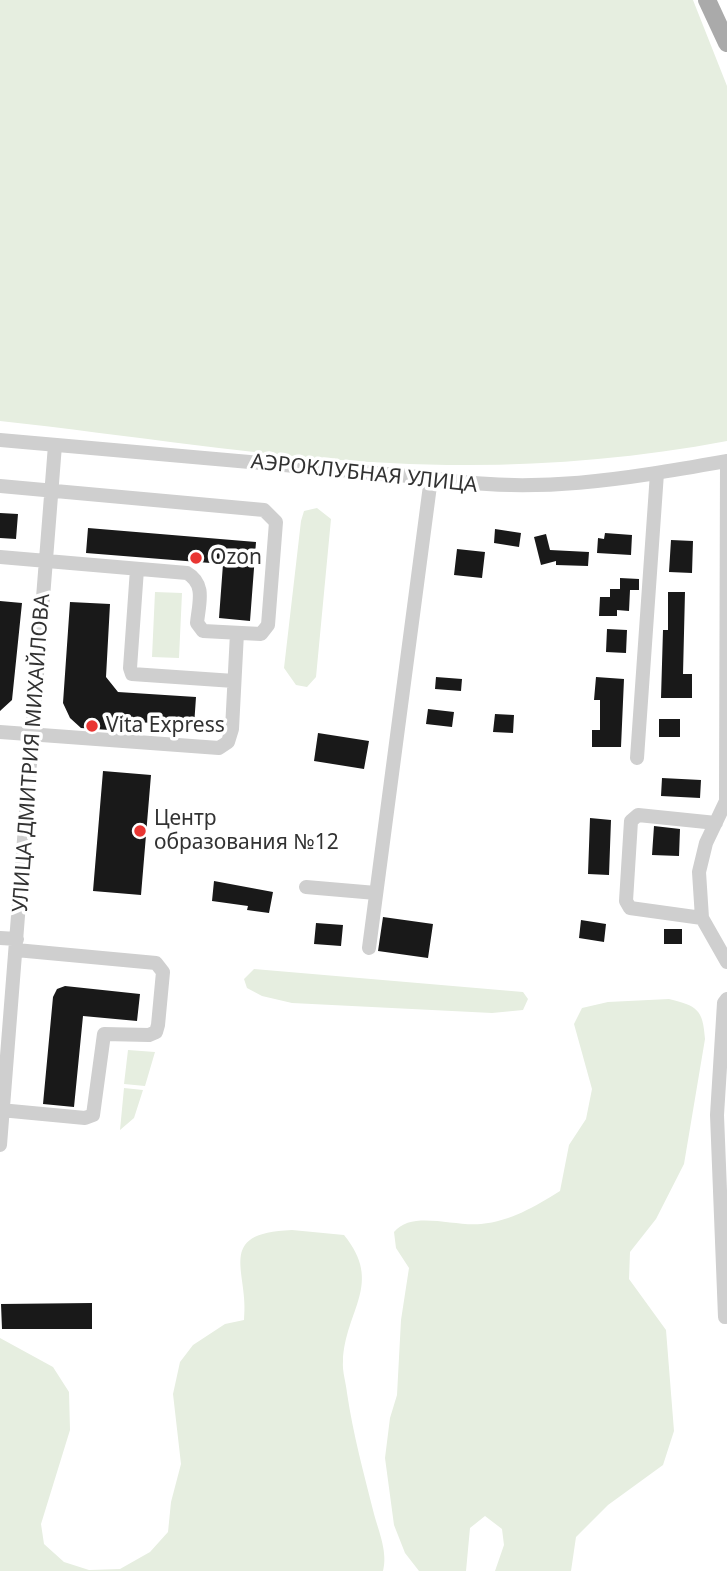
<!DOCTYPE html>
<meta charset="utf-8">
<style>
body{margin:0}
canvas{display:block;background:#fff}
</style>
<canvas width="727" height="1571"></canvas>
<script>
const ctx = document.querySelector('canvas').getContext('2d');
ctx.lineJoin = 'round';
function fillPath(path, color) { ctx.fillStyle = color; ctx.fill(path, 'evenodd'); }
function strokePath(path, color, width, dash) { ctx.strokeStyle = color; ctx.lineWidth = width; ctx.lineCap = dash ? 'butt' : 'round'; ctx.setLineDash(dash || []); ctx.stroke(path); }
function write(font, color, halo, rows, align = 'center') {
  ctx.font = font + ' "Noto Sans",sans-serif'; ctx.lineWidth = 7; ctx.setLineDash([]); ctx.textBaseline = 'middle'; ctx.strokeStyle = halo; ctx.fillStyle = color; for (const [text, x, y, turn = 0] of rows) {
    ctx.save(); ctx.translate(x, y); ctx.rotate((+turn || 0) * Math.PI / 180); ctx.textAlign = isNaN(turn) ? turn : align; if (halo) ctx.strokeText(text, 0, 0); ctx.fillText(text, 0, 0); ctx.restore();
  }
}
const green = new Path2D(`
 M0,0h693l34,86v355c-110,21 -226,28 -337,22 -131,-6 -260,-28 -390,-42z
 M317,508l14,11 -15,158 -9,10 -11,-2 -12,-17 17,-147 3,-10z
 M155,592l27,1 -3,65 -27,-1z
 M254,969l269,23 5,7 -5,11 -31,3 -200,-10 -30,-7 -15,-8 -3,-9z
 M669,999c28,7 34,10 36,40l-21,125 -28,55 -26,33 -1,27 37,51 8,101 -11,34 -55,40 -32,32 -5,34h-76l9,-26 -2,-16 -17,-13 -15,12 -4,43h-47l-14,-18 -11,-28 -9,-67 5,-40 7,-23 4,-75 8,-52 -13,-20 -2,-16c18,-22 60,-5 87,-8 30,-3 53,-17 79,-33l9,-46 17,-26 6,-30 -18,-65 8,-16 26,-6z
 M128,1050l27,2 -10,34 -21,-2z
 M124,1088l19,2 -9,28 -14,12z
 M292,1230l52,5c40,49 1,75 -1,126 -1,10 3,22 4,32 6,41 17,81 27,121 5,18 14,39 9,57h-383v-233l53,29 16,25 1,38 -29,94 3,20 20,18 25,8 31,-1 30,-17 18,-20 3,-30 10,-38 -8,-70 7,-32 13,-17 32,-21 19,-4c6,-48 -31,-87 48,-90z`);
const building = new Path2D(`
 M0,513l18,1 -2,25 -16,-1z
 M88,528l168,14 -6,79 -31,-3 4,-54 -137,-11z
 M495,529l26,4 -2,14 -25,-4z
 M605,533l27,2 -1,20 -34,-2 1,-15 6,1z
 M546,534l4,16 39,2 -1,14 -32,-1v-4l-15,4 -7,-28z
 M671,540l22,1 -1,32 -23,-1z
 M457,549l28,3 -3,26 -28,-3z
 M620,578l19,1v11h-9l-1,21 -12,-1v6h-18l1,-19h10v-8h10z
 M668,592h17l-2,82h9v24h-31l2,-68h5z
 M0,601l22,2 -10,97 -12,11z
 M70,602l40,2 -4,73 12,15 78,5 -2,29 -70,-5v10l-43,-3 -11,-10 -7,-15z
 M607,629l20,1 -1,23 -20,-1z
 M436,677l26,2 -1,12 -26,-2z
 M596,677l28,2 -3,68h-29v-17h8v-30h-6z
 M428,709l26,3 -2,15 -26,-3z
 M495,714l19,1 -1,18 -20,-1z
 M659,719h21v18h-21z
 M318,733l51,8 -5,28 -50,-8z
 M103,771l48,4 -10,120 -48,-4z
 M662,778l39,2 -1,18 -39,-2z
 M590,818l21,2 -2,55 -21,-1z
 M654,826l26,3 -1,27 -27,-1z
 M214,881l59,11 -4,21 -22,-3 1,-4 -36,-5z
 M383,917l50,7 -5,34 -50,-7z
 M581,920l25,4 -2,18 -25,-4z
 M316,923l27,2 -2,21 -27,-2z
 M664,929h18v15h-18z
 M65,986l75,8 -3,27 -54,-5 -9,91 -31,-3 10,-107 4,-8z
 M92,1303v26h-90l-1,-25z`);
const minor = new Path2D(`
 M0,440l431,38c104,17 194,1 296,-17
 M727,461l-1,340 -20,42 -7,29 3,46 25,44
 M0,486l264,24 12,12 -8,103 -7,9 -58,-3 -6,-8c2,-20 9,-39 -10,-50l-187,-16
 M137,569l-7,99 2,6 102,7
 M0,732l219,16 9,-6 4,-13 5,-96
 M637,758l20,-285
 M306,887l70,6
 M702,918l-72,-10 -4,-7 5,-80 7,-6 78,8
 M0,938l17,1
 M369,948l62,-470
 M0,1110l85,8 8,-3 11,-81 45,1 7,-3 2,-7 5,-53 -7,-9 -140,-13
 M0,1145l55,-700
 M725,1317l-8,-202 7,-112 3,-4`);
const major = new Path2D(`
 M707,0l20,43`);
const markers = [
 [196,558,7,"#e93633"],
 [92,726,7,"#e93633"],
 [140,831,7,"#e93633"]
];
const streetNames = [
 ["АЭРОКЛУБНАЯ УЛИЦА",364,474,6],
 ["УЛИЦА ДМИТРИЯ МИХАЙЛОВА",32,753,-86]
];
const poiNames = [
 ["Ozon",210,558],
 ["Vita Express",106,726],
 ["Центр",154,819],
 ["образования №12",154,843]
];
fillPath(green, '#e6eee0');
fillPath(building, '#191919');
strokePath(minor, '#cfcfcf', 14);
strokePath(major, '#aaa', 18);
for (const [x, y, r, color] of markers) { const dot = new Path2D(); dot.arc(x, y, r, 0, 2 * Math.PI); ctx.fillStyle = color; ctx.fill(dot); strokePath(dot, '#fff', 2.5); }
write('21px', '#323232', '#fff', streetNames);
write('21px', '#323232', '#fff', poiNames, 'left');
</script>
